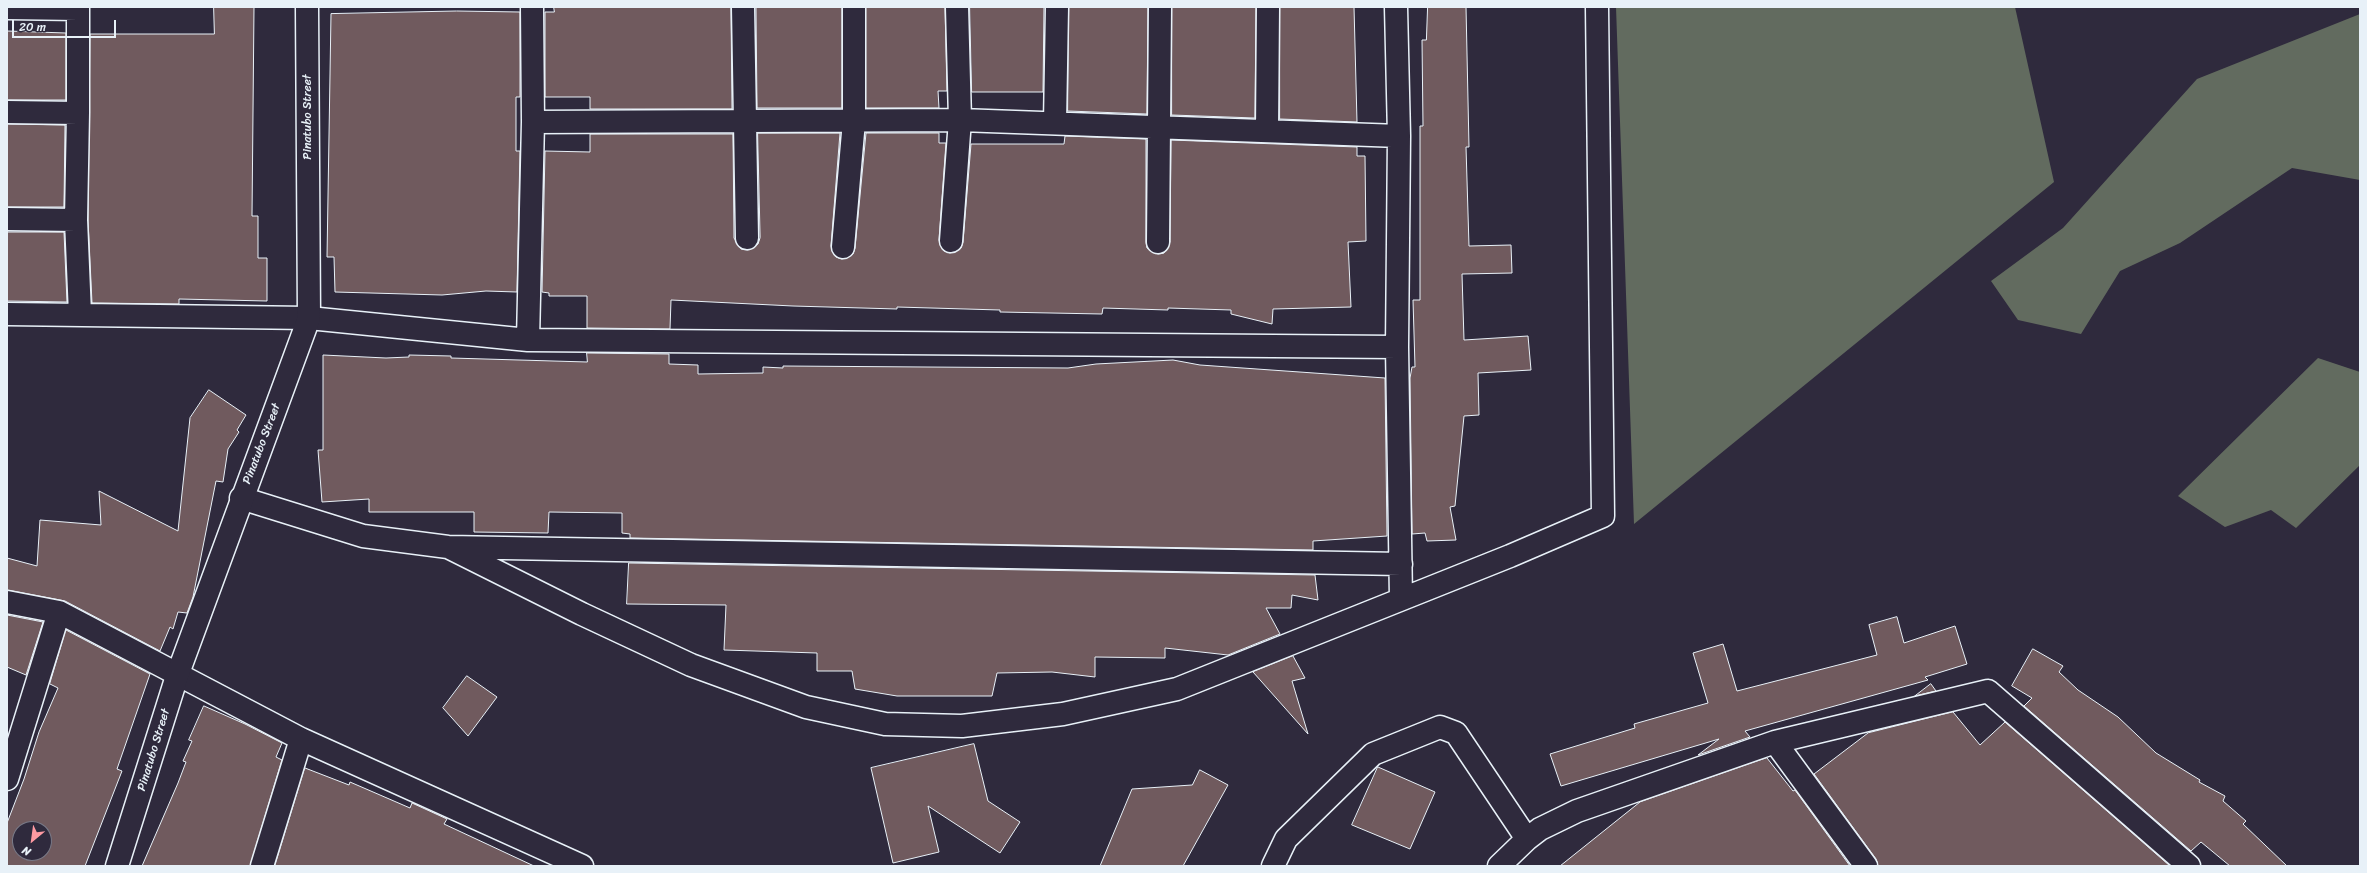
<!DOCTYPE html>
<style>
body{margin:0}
#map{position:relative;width:2367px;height:873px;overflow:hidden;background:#2f2a3d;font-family:Sriracha,sans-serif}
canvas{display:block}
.frame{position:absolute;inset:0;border:8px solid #e8f1f8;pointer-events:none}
.north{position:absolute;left:12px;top:821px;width:40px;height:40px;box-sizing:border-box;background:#2f2a3d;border:1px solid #797a88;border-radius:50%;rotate:209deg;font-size:11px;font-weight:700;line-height:16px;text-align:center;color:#e8f1f8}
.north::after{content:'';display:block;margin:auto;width:14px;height:18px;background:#ff9aa2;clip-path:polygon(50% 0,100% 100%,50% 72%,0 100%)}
.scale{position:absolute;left:12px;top:20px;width:104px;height:18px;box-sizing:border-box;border:2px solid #e8f1f8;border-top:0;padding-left:5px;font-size:12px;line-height:14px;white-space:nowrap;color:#e8f1f8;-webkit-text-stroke:3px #2f2a3d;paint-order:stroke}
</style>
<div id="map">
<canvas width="2367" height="873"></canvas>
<div class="frame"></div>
<div class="north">N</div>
<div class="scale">20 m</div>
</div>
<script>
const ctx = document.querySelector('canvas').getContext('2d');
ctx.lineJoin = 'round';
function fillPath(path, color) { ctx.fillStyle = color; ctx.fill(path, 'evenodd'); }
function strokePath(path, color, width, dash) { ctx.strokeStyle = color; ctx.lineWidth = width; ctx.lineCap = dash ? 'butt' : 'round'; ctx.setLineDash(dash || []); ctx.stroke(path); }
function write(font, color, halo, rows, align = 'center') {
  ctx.font = font + ' Sriracha,sans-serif'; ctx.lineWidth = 3; ctx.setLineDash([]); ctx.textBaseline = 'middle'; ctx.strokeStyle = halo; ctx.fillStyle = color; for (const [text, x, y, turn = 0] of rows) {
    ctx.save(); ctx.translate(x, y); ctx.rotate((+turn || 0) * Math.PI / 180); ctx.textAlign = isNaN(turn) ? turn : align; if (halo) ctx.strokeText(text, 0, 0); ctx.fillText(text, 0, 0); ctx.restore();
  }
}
const green = new Path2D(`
 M1616,7h399l39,175 -420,342z
 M2360,14v166l-68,-12 -112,75 -60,28 -39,63 -63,-14 -27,-39 72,-53 134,-149z
 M2318,358l42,14v93l-64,63 -25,-18 -46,17 -47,-31z`);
const building = new Path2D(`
 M214,7h40l-2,209h6v42h9v43l-88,-2v5l-87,-1 -4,-83 2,-186h124z
 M554,7h177l1,102h-142v-12h-45v-85h9z
 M762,7h80v101h-85l-1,-100z
 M866,7h79l2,84h-9l1,17h-73z
 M970,7h74l-1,85h-71z
 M1069,7h79l-1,107 -79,-3z
 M1172,7h84l-1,111 -83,-3z
 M1280,7h74l3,115 -77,-3z
 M1428,7h38l3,140h-3l3,99 42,-1 1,28 -50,1 2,66 64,-4 3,34 -53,3 1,42 -15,1 -9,90 -5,1 6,33 -29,1 -2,-8 -13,1 -2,-156 2,-11h3l-2,-67h7v-174h3l-1,-86h4z
 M457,11l63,1v85h-4v54h4l-3,141 -31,-1 -44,4 -107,-3 -1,-35h-7l4,-243z
 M7,31l59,2v67h-59z
 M7,124l58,1 -1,82h-57z
 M758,133h82l-9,113 5,11 6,2 11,-5 2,-6 11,-115h73v10h7l-7,97 5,11 6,2 11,-5 2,-6 8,-98h93l1,-8 81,3v103l1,6 11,6 6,-1 6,-11 1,-102 186,7v9h8l1,85 -18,1 3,65 -78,2 -1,15 -41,-10v-4l-63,-2v2l-65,-2 -1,6 -102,-2v-2l-103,-3v2l-104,-3 -122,-6 -1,29 -83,-1v-32h-38v-3l-7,-1 3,-141 45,1v-18h143l1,104 7,11 7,1 10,-6 2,-6z
 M7,232h57l3,70 -60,-1z
 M587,353l82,1v10l29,1v9l65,-1v-6l20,1v-2l285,2 28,-4 77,-4 27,5 185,13 2,158 -74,5v9l-683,-12v-4l-8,-1v-20l-73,-1 -1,21 -74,-1v-20h-105v-13l-47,3 -4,-52h5v-95l63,3 23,-1v-2l42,1v2l136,4z
 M209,390l37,25 -9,15 2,2 -11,17 -5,33 -7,-1 -23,116 -6,16 -9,-1 -5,17 -3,-2 -10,24 -95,-50 -58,-11v-32l30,8 3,-46 61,5 -2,-34 79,40 12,-113z
 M629,563l686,12 3,25 -26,-5 -1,13h-25l14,26 -52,21 -63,-7v10l-70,-1v20l-43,-5 -55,1 -5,23h-95l-42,-7 -3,-18h-35v-18l-93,-3 2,-45 -99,-1z
 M7,615l36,7 -17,53 -19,-8z
 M1897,617l7,26 51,-17 12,38 -42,13 3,3 -183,51 5,6 -52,18 21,-16 -158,47 -11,-32 85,-26 -1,-4 74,-21 -15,-50 30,-9 14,47 140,-36 -8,-30z
 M66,630l84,44 -33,95 5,2 -37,95h-78v-43l17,-44 15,-47 19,-44 -8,-4zM20,829h24v24h-24z
 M2033,649l30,17 -4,6 19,18 40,27 38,36 44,27 -1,2 26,14 -2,5 23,20 -3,3 44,42h-57l-29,-24 -10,9 -167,-145 8,-8 -20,-12z
 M1293,656l12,22 -13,3 16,53 -55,-62z
 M467,676l30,21 -29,39 -25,-28z
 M1931,684l5,7 -21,5z
 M204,706l41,18 37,19 -6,14 6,3 -32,106h-108l36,-83 8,-21 -3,-1 9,-20 -3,-1z
 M1953,712l27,33 25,-23 165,144h-292l-2,-7 -62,-85 54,-41z
 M974,744l14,57 32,21 -20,31 -72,-47 11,46 -46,11 -22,-95z
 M1767,758l26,33 2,-1 55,76h-290l80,-64z
 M1378,767l57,25 -25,57 -58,-24z
 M305,768l44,17 1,-3 60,26 2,-5 35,16 -3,5 90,42h-259z
 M1200,770l28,15 -45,81h-83l32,-77 60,-4z`);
const street = new Path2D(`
 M78,7v106l-2,107 4,94
 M743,7l4,231
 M1396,7l3,129 -2,211 4,252
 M7,8l71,1
 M7,112l71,1
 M533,122l427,-2 439,16
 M1055,123l2,-116
 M1267,131l1,-124
 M7,219l69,1
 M951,241l9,-121 -3,-113
 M1158,242l2,-235
 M843,247l11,-126v-114
 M7,314l302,4 219,22 869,7
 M528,340l5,-218 -1,-115
 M241,498l122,38 85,11 953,17
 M448,547l134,67 109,51 115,42 79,17 77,2 101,-12 114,-25 333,-133 93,-40 -6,-509
 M7,602l52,10 242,127 281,127
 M1775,742l91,124
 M7,779l52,-167
 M262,866l39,-127
 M1273,866l13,-27 87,-85 67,-27 16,6 71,106
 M1499,866l28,-27 13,-10 37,-18 198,-69 213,-51 201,175`);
const secondary = new Path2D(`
 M117,866l60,-190 132,-358 -2,-311`);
const streetNames = [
 ["Pinatubo Street",308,117,-90],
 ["Pinatubo Street",262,444,-69],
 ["Pinatubo Street",154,750,-73]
];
fillPath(green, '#626b5f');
fillPath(building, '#705a5e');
strokePath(building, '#e8f1f8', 1);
strokePath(street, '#e8f1f8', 25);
strokePath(secondary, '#e8f1f8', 25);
strokePath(street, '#2f2a3d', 22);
strokePath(secondary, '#2f2a3d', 22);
write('12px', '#e8f1f8', '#2f2a3d', streetNames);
</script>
